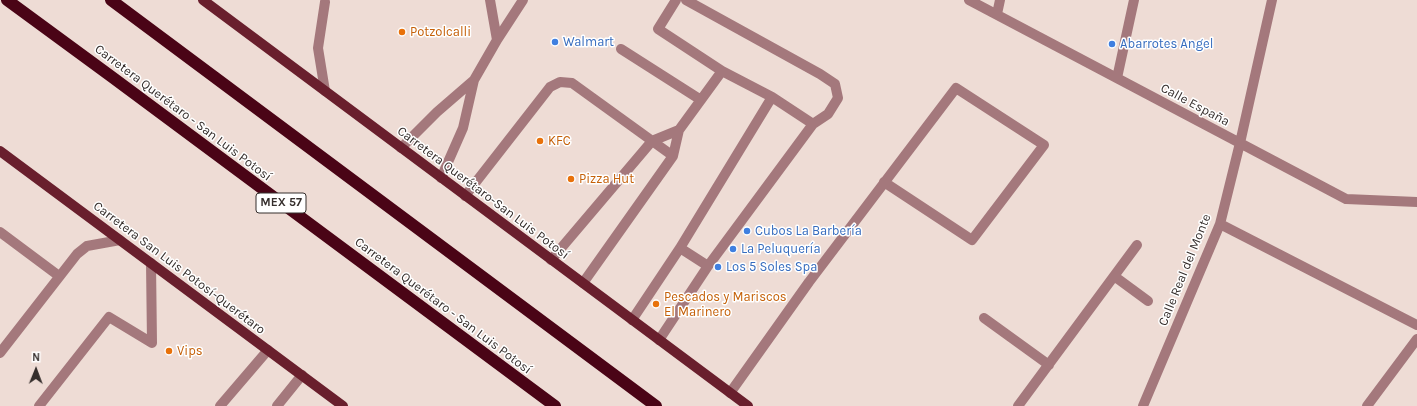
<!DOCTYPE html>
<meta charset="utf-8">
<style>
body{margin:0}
#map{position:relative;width:1417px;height:406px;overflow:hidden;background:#eedcd5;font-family:Karla,sans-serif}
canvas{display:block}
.north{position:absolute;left:16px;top:350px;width:40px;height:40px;-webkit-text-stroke:3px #fff;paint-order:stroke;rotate:1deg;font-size:11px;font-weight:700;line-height:16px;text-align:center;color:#352e2c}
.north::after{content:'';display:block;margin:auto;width:14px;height:18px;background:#352e2c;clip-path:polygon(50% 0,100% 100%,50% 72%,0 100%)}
</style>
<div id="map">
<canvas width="1417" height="406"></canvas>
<div class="north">N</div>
</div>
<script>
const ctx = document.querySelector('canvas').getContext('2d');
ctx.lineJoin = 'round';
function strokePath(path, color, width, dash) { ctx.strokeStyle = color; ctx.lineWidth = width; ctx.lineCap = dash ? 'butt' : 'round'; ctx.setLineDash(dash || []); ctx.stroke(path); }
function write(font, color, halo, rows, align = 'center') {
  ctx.font = font + ' Karla,sans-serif'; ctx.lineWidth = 3; ctx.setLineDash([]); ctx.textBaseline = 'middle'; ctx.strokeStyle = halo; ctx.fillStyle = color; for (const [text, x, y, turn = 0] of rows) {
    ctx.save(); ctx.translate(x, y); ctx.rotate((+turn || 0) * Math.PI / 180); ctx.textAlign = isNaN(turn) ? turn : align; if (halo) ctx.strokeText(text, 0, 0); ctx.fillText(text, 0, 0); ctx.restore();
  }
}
const minor = new Path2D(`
 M490,0l7,40
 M676,0l-18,29 64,42
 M969,0l377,199 71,3
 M997,14l3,-14
 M621,49l80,51
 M1117,78l17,-78
 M325,91l-7,-43 7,-46
 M401,148l36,-36 37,-32
 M441,178l22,-50 11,-48 23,-40 26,-40
 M465,196l85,-109 10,-5 12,1 101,73
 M1220,224l197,101
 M0,232l59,44
 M680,248l28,18
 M551,260l101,-119 27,-11
 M1114,276l34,25
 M583,283l90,-127 6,-26 43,-59 50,26 41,27 15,-10 10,-16 -3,-14 -15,-10 -134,-74
 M984,318l65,47
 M632,320l48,-72 92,-151
 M659,340l49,-74 105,-142
 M0,353l77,-99 10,-8 33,-6
 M730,393l79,-111 147,-194 88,57 -72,95 -88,-58
 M39,406l70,-89 43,26 -1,-80
 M220,406l48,-56
 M277,406l25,-31
 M1018,406l119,-161
 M1143,406l77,-182 20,-81 32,-143
 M1367,406l50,-67`);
const major = new Path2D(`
 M203,0l545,406
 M0,151l343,255`);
const highway = new Path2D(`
 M7,0l105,77 443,329
 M111,0l545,406`);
const markers = [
 [402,32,4,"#e8710a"],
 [555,42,4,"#3f7fe0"],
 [1112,44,4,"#3f7fe0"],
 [540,141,4,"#e8710a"],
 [571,179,4,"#e8710a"],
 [747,231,4,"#3f7fe0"],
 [733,249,4,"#3f7fe0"],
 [718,267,4,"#3f7fe0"],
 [656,304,4,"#e8710a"],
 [169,351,4,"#e8710a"]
];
const shields = [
 [281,203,50]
];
const shieldNames = [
 ["MEX 57",281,203]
];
const foodNames = [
 ["Potzolcalli",410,32],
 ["KFC",548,141],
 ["Pizza Hut",579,179],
 ["Pescados y Mariscos",664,297],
 ["El Marinero",664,312],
 ["Vips",177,351]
];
const shopNames = [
 ["Walmart",563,42],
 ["Abarrotes Angel",1120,44],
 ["Cubos La Barbería",755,231],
 ["La Peluquería",741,249],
 ["Los 5 Soles Spa",726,267]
];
const streetNames = [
 ["Calle España",1195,105,28],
 ["Carretera Querétaro - San Luis Potosí",183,113,37],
 ["Carretera Querétaro-San Luis Potosí",483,193,37],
 ["Carretera San Luis Potosí-Querétaro",179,268,37],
 ["Calle Real del Monte",1185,270,-68],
 ["Carretera Querétaro - San Luis Potosí",443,306,37]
];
strokePath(minor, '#a4787c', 10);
strokePath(major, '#691f2d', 10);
strokePath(highway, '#4a0416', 12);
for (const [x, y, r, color] of markers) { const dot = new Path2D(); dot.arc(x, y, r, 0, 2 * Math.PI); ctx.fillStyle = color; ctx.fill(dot); strokePath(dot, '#fff', 1.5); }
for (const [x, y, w] of shields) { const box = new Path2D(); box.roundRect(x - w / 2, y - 10, w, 20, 3); ctx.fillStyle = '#fff'; ctx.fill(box); strokePath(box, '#352e2c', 1); }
write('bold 12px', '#352e2c', null, shieldNames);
write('13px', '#c56008', '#fff', foodNames, 'left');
write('13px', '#366cbe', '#fff', shopNames, 'left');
write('13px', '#352e2c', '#fff', streetNames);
</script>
